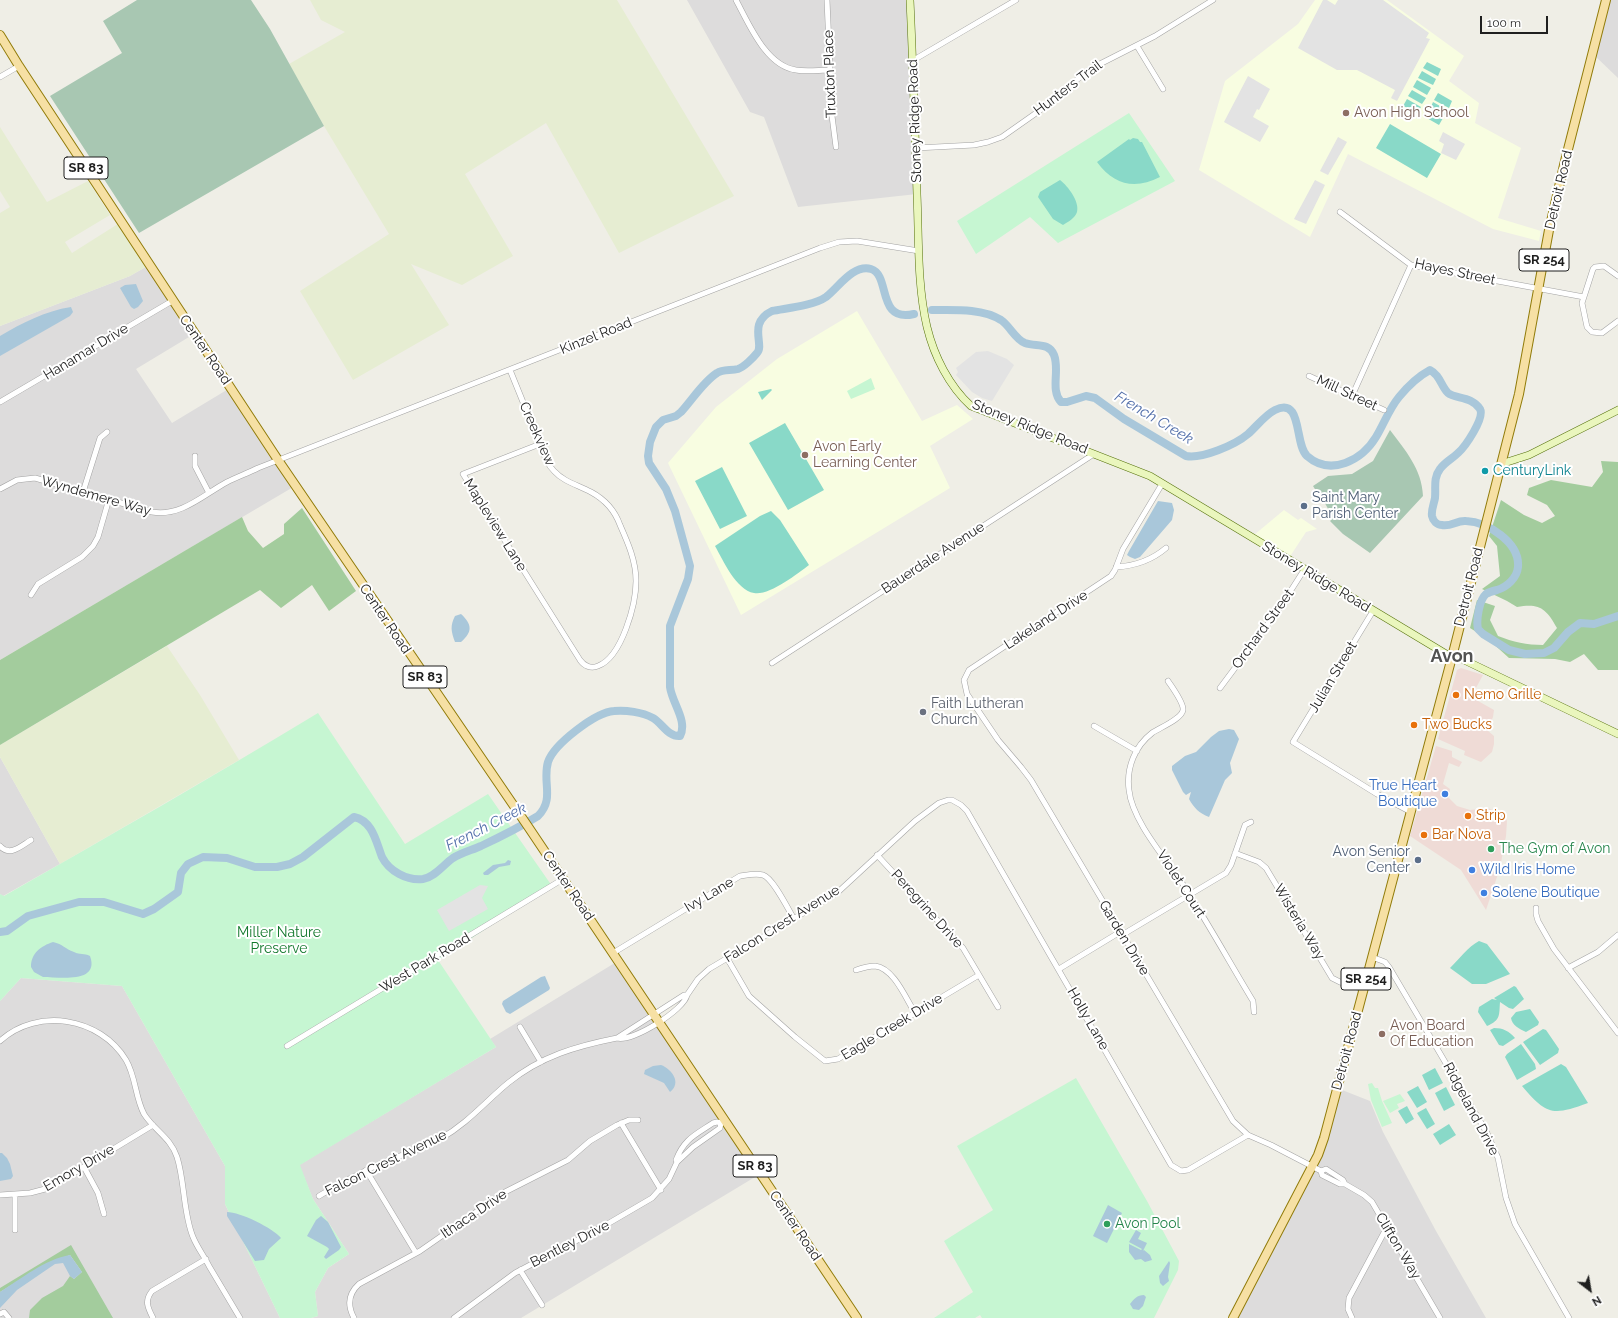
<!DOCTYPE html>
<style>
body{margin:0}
#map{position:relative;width:1618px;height:1318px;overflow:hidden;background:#efeee6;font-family:Raleway,sans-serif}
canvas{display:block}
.north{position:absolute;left:1570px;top:1270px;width:40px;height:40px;-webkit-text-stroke:3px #fff;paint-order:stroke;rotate:149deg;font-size:11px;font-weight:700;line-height:16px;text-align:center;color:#1f1f1f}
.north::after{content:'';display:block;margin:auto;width:14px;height:18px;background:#1f1f1f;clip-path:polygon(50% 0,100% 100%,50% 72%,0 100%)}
.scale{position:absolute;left:1480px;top:16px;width:68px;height:18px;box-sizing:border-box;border:2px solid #1f1f1f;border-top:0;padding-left:5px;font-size:12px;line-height:14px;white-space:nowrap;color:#1f1f1f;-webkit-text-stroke:3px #fff;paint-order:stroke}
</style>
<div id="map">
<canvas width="1618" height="1318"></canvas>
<div class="north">N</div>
<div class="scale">100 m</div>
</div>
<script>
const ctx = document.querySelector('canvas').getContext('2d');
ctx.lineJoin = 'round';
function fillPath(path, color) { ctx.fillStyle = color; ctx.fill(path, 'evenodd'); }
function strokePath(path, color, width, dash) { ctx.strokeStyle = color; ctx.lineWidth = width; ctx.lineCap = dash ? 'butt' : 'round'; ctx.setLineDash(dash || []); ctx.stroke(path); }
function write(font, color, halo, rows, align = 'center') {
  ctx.font = font + ' Raleway,sans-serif'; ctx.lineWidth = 4; ctx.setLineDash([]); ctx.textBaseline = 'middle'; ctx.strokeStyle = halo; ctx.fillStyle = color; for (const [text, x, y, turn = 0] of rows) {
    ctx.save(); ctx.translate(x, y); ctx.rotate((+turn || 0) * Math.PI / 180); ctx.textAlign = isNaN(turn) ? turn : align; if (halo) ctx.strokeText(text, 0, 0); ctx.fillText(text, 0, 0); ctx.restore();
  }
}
const residential = new Path2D(`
 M687,0h223l7,194 -119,13 -34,-90 -14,-5z
 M1606,0h12v78l-25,-24z
 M149,265l45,69 -58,35 36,54 58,-35 65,98 -295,174v-334l130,-50z
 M0,757l60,107 -57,32 -3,-2z
 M618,961l142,213 -239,144h-210l7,-2 -3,-24 13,-24 21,-14 -36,-55 -14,-34 197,-118 -6,-8z
 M21,978l101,8 103,180v38l55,114h-280v-317z
 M1337,1088l33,13 13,31 53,99 50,87h-253l85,-163z`);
const commercial = new Path2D(`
 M1461,668l22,7 -12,22 23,13 -1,7 -6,13 7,6v8l-2,8 -11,10 -17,-7 1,-4 -27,-12 19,-69z
 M1436,746l16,5v6l10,5 -3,5 -10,-4 -6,21 7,5 -2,8 9,9 13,4 18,-2 16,7 3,6 -1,15 -6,32 -14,42 -25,-40 -51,-34z`);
const education = new Path2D(`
 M1315,0h72l77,56 -15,25 30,22 -4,20 46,25 -23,70 43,13 -2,10 -46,-12 -145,-75 -38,83 -111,-67 26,-89 73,-57z
 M857,311l65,110 35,-16 16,14 -43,27 20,42 -209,127 -73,-152 48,-56 61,-48z
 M1284,510l14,10 3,-2 16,11 -11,3 -17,26 -35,-23z`);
const farmland = new Path2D(`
 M310,0h307l117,196 -115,57 -73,-130 -81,51 48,82 -51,29 -51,-21 38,61 -96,55 -53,-89 89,-57 -65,-108 -35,-62 56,-32 -24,-12z
 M0,127l47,75 41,-21 22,34 -45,27 7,11 49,-31 28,43 -19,11 -130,50v-113l10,-6 -10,-16z
 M167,646l33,49 39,65 -179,104 -60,-107v-12z`);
const forest = new Path2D(`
 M1601,461l17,1v208h-20l-14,-16 -14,8 -15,-3 -46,-1 -21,-19 -18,-11 7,-28 18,6 -5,14 8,16c15,6 29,9 45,9l14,-17c-11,-20 -18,-25 -40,-21l-10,-6 -25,-12 18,-13 -3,-30 -8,-10 12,-36 23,15 18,8 13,-7 -8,-11 -20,-10 2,-7 22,-8 41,7 11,-15z
 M302,508l54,83 -27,20 -17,-26 -31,23 -21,-18 -260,155v-85l242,-143 6,14 15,17 21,-14v-10z
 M71,1245l42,73h-84l1,-8 12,-12 21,-12 7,-10 4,3 8,-7 -12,-17 -28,11 -42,26v-4z`);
const cemetery = new Path2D(`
 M137,0h114l19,29 54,97 -185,107 -89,-137 72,-43 -19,-32z
 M1390,430c15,20 32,39 33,66l-53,57 -27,-19 -13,-13 3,-3 -13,-24h-2l-5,-8 15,-10 24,-2 21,-13z`);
const park = new Path2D(`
 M1129,113l46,68 -117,62 -28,-26 -54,37 -19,-33z
 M871,378l4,11 -24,10 -4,-8z
 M318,713l87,131 83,-50 64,92 -114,74 58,87 -196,118 13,34 36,55 -21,14 -13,24 3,24 -7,2h-31l-55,-114v-38l-103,-180 -101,-8 -21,23v-107l4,2c105,-60 210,-120 314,-183z
 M1076,1078l71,123 32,60 -1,9 -24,48h-172l-2,-3 -5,3h-41l39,-26 -29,-51 49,-31 -36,-64z
 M1372,1083l3,5h3l4,13 10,22 -10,4 -11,-27 -3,-16z
 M1400,1094l5,7 -8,3 2,4 -9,5 -7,-12z`);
const pitch = new Path2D(`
 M1427,62l14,7 -3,7 -15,-8z
 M1422,71l14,8 -3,6 -15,-7z
 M1417,80l14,8 -4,7 -14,-8z
 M1412,90l14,8 -4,6 -14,-8z
 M1438,93l14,8 -3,7 -15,-8z
 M1407,99l14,8 -4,6 -14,-7z
 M1433,102l14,8 -3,6 -14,-7z
 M1429,111l14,7 -4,7 -14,-8z
 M1390,124l51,30 -14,24 -51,-30z
 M1133,138l5,1 2,3h2l18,35c-25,13 -46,8 -63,-15l32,-23 1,1z
 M1060,180c8,6 20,22 17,32 -2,6 -9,10 -14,13l-10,-6 -15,-22 2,-5z
 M771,389l1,1 -10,10 -4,-8z
 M785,423l39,67 -36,20 -39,-67z
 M722,467l25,49 -27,13 -25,-48z
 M771,511l9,9 29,45c-12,9 -40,31 -55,28 -18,-3 -31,-33 -39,-47l45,-30z
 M1479,941l8,3 23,30 -24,10h-14l-22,-16c10,-10 18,-21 29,-27z
 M1514,986l2,1 8,12 -11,10 -4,-1 -9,-6c-1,13 1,18 -13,24l-9,-14 1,-5 13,-8 5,1 -3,-2z
 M1530,1009l9,13 -1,3 -12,7c-7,-3 -14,-7 -15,-14l5,-6z
 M1494,1028c9,0 15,3 21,10l-12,8 -4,-1 -9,-15z
 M1543,1029l3,1 13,19 -1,4 -18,12 -17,-23z
 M1521,1044l14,20 1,5 -19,11 -12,-23 2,-3z
 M1561,1064l5,3 22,36c-36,13 -41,12 -66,-17z
 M1435,1068l8,15 -14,7 -7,-15z
 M1418,1086l9,16 -10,6 -10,-16z
 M1446,1087l9,18 -11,6 -9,-18z
 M1407,1106l7,13 -8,5 -8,-13z
 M1426,1108l9,16 -8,5 -10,-16z
 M1449,1124l7,11 -16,10 -7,-11z`);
const parking = new Path2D(`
 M1323,0h4l8,5 3,-5h45l46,33 -3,5 4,1 -33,62 -6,-3 4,-8 -38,-20h-20l-39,-22z
 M1248,76l22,13 -11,21 -2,-1 -4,8 16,9 -9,16 -36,-20z
 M1443,132l22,12 -9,16 -15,-7 3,-9 -5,-3z
 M1338,137l9,5 -19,33 -8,-4z
 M1315,180l10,5 -19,39 -12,-5z
 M988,351l19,8 7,6 -22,36 -10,-3 -10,-6 -16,-17 2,-3 -2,-4 20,-16z
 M480,885l8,1 -6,12 6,11 -39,22 -12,-21z`);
const water = new Path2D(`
 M136,284l7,17 -5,6 -4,2 -3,-2 -11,-19 5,-3z
 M71,307l2,5 -3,4 -70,40v-20c22,-13 45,-25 71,-29z
 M1158,501l14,2 2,7 -2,10 -32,37 -5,2 -5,-2 -3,-2 2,-4z
 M461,614c11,10 12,18 0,28h-6c-4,-11 -5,-16 0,-26z
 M1229,729l5,1 5,9 -9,24 2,10 -7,7 -16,37c-10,-4 -15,-9 -20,-18l2,-7 -5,3 -3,-3 -11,-22v-4l13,-10 11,-4 15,-15 8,-6z
 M508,860l3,1 -1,4 -11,2 -11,8h-4l-1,-2 10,-8 12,-2z
 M53,942c10,2 12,7 21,10 6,3 10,1 16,4 10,28 -31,21 -47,21l-9,-5 -3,-5c0,-14 10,-21 22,-25z
 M545,976l5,12 -1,2 -39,24 -4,-2 -4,-8 1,-3 38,-24z
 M661,1065c11,4 21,18 9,27l-6,-9 -20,-9 1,-4 8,-4z
 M0,1153h2l5,5 3,6 3,12 -2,3 -11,2z
 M1108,1205l14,8 -15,30 -14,-7z
 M227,1212c13,0 46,16 54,26l-12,11 -5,11 -9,1 -28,-45z
 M321,1216l7,6 13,25 -2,3 -13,9 -2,-2 5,-8 -2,-2 -20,-11 9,-16z
 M1136,1230l5,3 -3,6 9,4 -4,8 1,-1 6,5 2,5 -7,2 -4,-3 -6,1 -6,-8v-8l12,6 1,-1 -13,-7z
 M70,1255l12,17 -8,7 -4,-3 -7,-13 -8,1 -38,26 -17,18v-16c21,-13 45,-33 70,-37z
 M1169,1261l1,2 -2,14 1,4 -6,5 -3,-3 -1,-7z
 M1144,1295l2,2 -3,9 -4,4 -6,-1 -3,-5c4,-5 7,-9 14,-9z`);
const river = new Path2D(`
 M932,310c21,0 50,-2 69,10 9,6 14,19 24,23 11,4 24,-1 29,12 6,15 -4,35 7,47h6l19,-6 9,2 29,21 62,37c16,3 49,-11 62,-22 8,-7 17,-19 27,-24 28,-14 19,34 32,46 24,21 55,4 69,-19 8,-13 13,-28 23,-40 9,-11 18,-20 31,-27 10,5 11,16 18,23 7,6 24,3 32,16 5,9 -15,38 -22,44 -6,6 -13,9 -18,16 -7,9 -4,19 -5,29 -1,6 -4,12 -3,18 1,5 5,9 10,9 9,2 15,-5 24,-4 21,1 54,21 52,46 -1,11 -11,20 -21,23 -4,1 -8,2 -11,4 -7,6 -10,27 -8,35l5,5 26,16 16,4 19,-1 10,-5 14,-16 12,-9 14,1 24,-8
 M0,932l7,-1 21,-15 51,-14h25l39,12 11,-5 24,-17 3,-19 7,-9 15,-7 24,1 28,9h22l13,-3 13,-7 51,-40c19,4 22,25 28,40 7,14 25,24 41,22 12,-2 20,-14 30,-21 8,-5 19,-8 28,-12 19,-9 39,-19 57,-30 17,-17 4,-34 10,-54 6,-18 48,-50 66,-51 12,-1 28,1 39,7 9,5 15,19 27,18 8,-15 -8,-33 -10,-49v-61l18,-47 2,-13 -15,-55 -9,-22 -17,-26 -1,-7 2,-14 6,-15 7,-7 13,-4 5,-4c11,-12 23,-31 36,-39 6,-4 14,-2 21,-4 6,-2 15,-11 19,-16 8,-8 -10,-30 15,-42 15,-3 41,-5 54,-14 12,-9 27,-33 45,-28 20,6 5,54 43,45`);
const street = new Path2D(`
 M736,0c13,24 30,66 60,70 11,2 23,0 34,0
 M827,0l5,116 4,31
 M1137,46l26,43
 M912,61l104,-61
 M0,77l19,-11
 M916,148l58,-3 14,-3 14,-5 37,-26 51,-42 65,-33 58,-36
 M1340,212l71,53 173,32
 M1618,276l-14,-10 -9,1 -2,2 -11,34 5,24 5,5 10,1 16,-12
 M510,370l30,74c3,10 7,20 14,27 10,11 24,14 37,21 13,7 24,19 29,33 8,18 16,36 16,56 0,23 -14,76 -38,85 -7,3 -14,0 -18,-6l-117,-186 77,-30
 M1309,376l75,34
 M1352,396l59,-131
 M0,402l172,-101
 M195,456v10l14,27
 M1162,484l-39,65 -8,21 -4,6 -142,94 -5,10 3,14 31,46 23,27 10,13 202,341 15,14 23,10 50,26
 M0,489l17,-9 18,-2 117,34c29,5 51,-17 75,-30 10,-5 21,-9 31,-14l562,-220 19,-6 18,-1 62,10
 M83,492l17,-54 7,-6
 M1116,567c18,-1 36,-7 50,-19
 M31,595l7,-11 44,-27 11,-11 5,-9 11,-38
 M1373,611l-80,131 84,52 34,18
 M772,663l322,-209
 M1168,681c4,6 16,22 15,29 -1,9 -24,18 -31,23 -17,13 -26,35 -23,57 3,31 38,70 55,96 24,37 46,77 69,115l1,11
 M1220,688l59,-79 25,-39
 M1094,726l43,25
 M0,846c10,11 21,0 31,-6
 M1235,853l24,9 7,6 66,110 8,4 24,7
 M877,855l86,93 35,59
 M1536,908v6l2,7 16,28 64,84
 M1122,935l104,-62 5,-8 14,-40 6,-3
 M613,953l127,-77c7,-1 16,-3 23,-1 10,3 25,34 31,44
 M1372,957l13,5 4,5 98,166 11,25 8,40 9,26 54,94
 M727,958l22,38 46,41 30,24 13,-2 141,-84
 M1568,968l30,-16 20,-17
 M1059,969l61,-37
 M856,970c6,-2 13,-4 19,-4 19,2 31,33 40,47
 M684,995h3c-2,14 -55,48 -70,43z
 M687,995l11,-16 11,-10 128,-76 78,-72 24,-18 9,-3h4l9,5 6,6 204,354 10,6 7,-1 60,-35
 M520,1027l21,35
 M0,1041c37,-34 100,-24 126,19 10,17 9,37 18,54 10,16 27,24 33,43 8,25 6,56 16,80 4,10 11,19 16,29 10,17 21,35 31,52
 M287,1046l276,-167
 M621,1123l40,67
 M84,1167l14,26 6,21
 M366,1170l50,83
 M1345,1184h-5l-18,-9 -1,-4 5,-2 17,11 2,4 19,11 8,7 68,116
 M0,1195l30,-2 19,-5 104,-63
 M15,1195v35
 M319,1196c21,-13 43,-24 65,-34 19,-8 39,-13 56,-23 28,-16 45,-37 68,-56 33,-27 69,-37 109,-45
 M520,1270l22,35
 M0,1314l4,-2 5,6
 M153,1318c-5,-10 -9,-17 -1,-27l54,-32
 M354,1318c-7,-13 -6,-24 5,-34l61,-33 85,-59 63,-32 22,-19 27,-16 12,-5h9
 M454,1318l61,-45 89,-47 48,-28 17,-19 8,-17 -1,-2c8,-21 19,-25 37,-37l4,-1 4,1 -1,5 -27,19 -16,15
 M1352,1318l-4,-9 1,-11 38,-71`);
const secondary = new Path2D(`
 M910,0c3,65 5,129 7,194 2,44 0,90 10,133 7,29 22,59 44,79l179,70 296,178 16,5 156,75
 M1501,464l28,-9 89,-45`);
const primary = new Path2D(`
 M0,35l19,31 259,394 251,368 328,490
 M1233,1318l85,-163 6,-17 128,-481 67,-263 30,-164 15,-65 42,-165`);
const markers = [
 [1346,113,4,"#8d6e63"],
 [805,455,4,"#8d6e63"],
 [1485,471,4,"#0f9aa8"],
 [1304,506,4,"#5c6f8a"],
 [1456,695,4,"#e8710a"],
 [923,712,4,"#6b7280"],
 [1414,725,4,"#e8710a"],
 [1445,794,4,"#3f7fe0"],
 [1468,816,4,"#e8710a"],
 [1424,835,4,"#e8710a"],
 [1491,849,4,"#2e9e5b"],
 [1418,860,4,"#5c6f8a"],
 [1472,870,4,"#3f7fe0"],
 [1484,893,4,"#3f7fe0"],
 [1382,1034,4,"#8d6e63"],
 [1107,1224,4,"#2e9e5b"]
];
const shields = [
 [86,168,44],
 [1544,260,50],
 [425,677,44],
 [1366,979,50],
 [755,1166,44]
];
const shieldNames = [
 ["SR 83",86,168],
 ["SR 254",1544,260],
 ["SR 83",425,677],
 ["SR 254",1366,979],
 ["SR 83",755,1166]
];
const streetNames = [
 ["Truxton Place",830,74,-92],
 ["Hunters Trail",1068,88,-37],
 ["Stoney Ridge Road",915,121,-92],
 ["Detroit Road",1559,190,-77],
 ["Hayes Street",1455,272,12],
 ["Kinzel Road",596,336,-22],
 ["Center Road",205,350,56],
 ["Hanamar Drive",86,352,-31],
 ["Mill Street",1347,393,25],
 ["Stoney Ridge Road",1030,427,22],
 ["Creekview",537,434,66],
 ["Wyndemere Way",96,496,16],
 ["Mapleview Lane",495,525,58],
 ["Bauerdale Avenue",933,558,-33],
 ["Stoney Ridge Road",1316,577,31],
 ["Detroit Road",1469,587,-76],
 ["Center Road",385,619,56],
 ["Lakeland Drive",1046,620,-33],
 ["Orchard Street",1263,629,-54],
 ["Julian Street",1333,677,-59],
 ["Violet Court",1181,884,57],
 ["Center Road",568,886,56],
 ["Ivy Lane",709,895,-31],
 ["Peregrine Drive",927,909,48],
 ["Wisteria Way",1299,922,59],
 ["Falcon Crest Avenue",782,924,-32],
 ["Garden Drive",1124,938,59],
 ["West Park Road",425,963,-31],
 ["Holly Lane",1088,1019,60],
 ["Eagle Creek Drive",892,1027,-31],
 ["Detroit Road",1347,1051,-75],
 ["Ridgeland Drive",1471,1109,62],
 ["Falcon Crest Avenue",386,1163,-26],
 ["Emory Drive",79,1168,-30],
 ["Ithaca Drive",474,1214,-34],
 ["Center Road",795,1226,56],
 ["Bentley Drive",570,1244,-27],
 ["Clifton Way",1398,1246,59]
];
const educationNames = [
 ["Avon High School",1354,113],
 ["Avon Early",813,447],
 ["Learning Center",813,463],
 ["Avon Board",1390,1026],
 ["Of Education",1390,1042]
];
const cultureNames = [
 ["CenturyLink",1493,471]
];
const serviceNames = [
 ["Saint Mary",1312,498],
 ["Parish Center",1312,514],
 ["Avon Senior",1410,852,"right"],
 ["Center",1410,868,"right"]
];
const foodNames = [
 ["Nemo Grille",1464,695],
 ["Two Bucks",1422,725],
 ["Strip",1476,816],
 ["Bar Nova",1432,835]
];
const worshipNames = [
 ["Faith Lutheran",931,704],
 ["Church",931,720]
];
const shopNames = [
 ["True Heart",1437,786,"right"],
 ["Boutique",1437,802,"right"],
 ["Wild Iris Home",1480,870],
 ["Solene Boutique",1492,893]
];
const leisureNames = [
 ["The Gym of Avon",1499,849],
 ["Avon Pool",1115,1224]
];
const parkNames = [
 ["Miller Nature",279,933],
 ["Preserve",279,949]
];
const waterNames = [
 ["French Creek",1154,418,31],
 ["French Creek",486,827,-27]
];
const districtNames = [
 ["Avon",1452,657]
];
fillPath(residential, '#dddcdc');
fillPath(commercial, '#efdbd6');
fillPath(education, '#f8fde1');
fillPath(farmland, '#e6edd2');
fillPath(forest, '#a3cc9d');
fillPath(cemetery, '#a8c7b2');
fillPath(park, '#c6f6d2');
fillPath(pitch, '#89d9c8');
fillPath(parking, '#e3e3e3');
fillPath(water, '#a9c7da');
strokePath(river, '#a9c7da', 8);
strokePath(street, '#a3a3a3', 6);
strokePath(secondary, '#55710b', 8);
strokePath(primary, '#917b09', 10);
strokePath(street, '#fff', 5);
strokePath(secondary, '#eaf6bd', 7);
strokePath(primary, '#f6e0a4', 8);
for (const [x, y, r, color] of markers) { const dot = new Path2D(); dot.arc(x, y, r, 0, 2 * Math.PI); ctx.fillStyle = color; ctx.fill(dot); strokePath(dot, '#fff', 1.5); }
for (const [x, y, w] of shields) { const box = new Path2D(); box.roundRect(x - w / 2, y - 11, w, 22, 3); ctx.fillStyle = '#fff'; ctx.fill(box); strokePath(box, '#1f1f1f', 1); }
write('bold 13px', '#1f1f1f', null, shieldNames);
write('14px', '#1f1f1f', '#fff', streetNames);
write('14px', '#785e54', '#fff', educationNames, 'left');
write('14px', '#0d838f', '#fff', cultureNames, 'left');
write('14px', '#4e5e75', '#fff', serviceNames, 'left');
write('14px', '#c56008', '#fff', foodNames, 'left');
write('14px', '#5b616d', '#fff', worshipNames, 'left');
write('14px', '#366cbe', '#fff', shopNames, 'left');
write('14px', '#27864d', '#fff', leisureNames, 'left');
write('14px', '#12782c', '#fff', parkNames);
write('italic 15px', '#516ea9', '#fff', waterNames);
write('bold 18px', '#525252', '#fff', districtNames);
</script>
